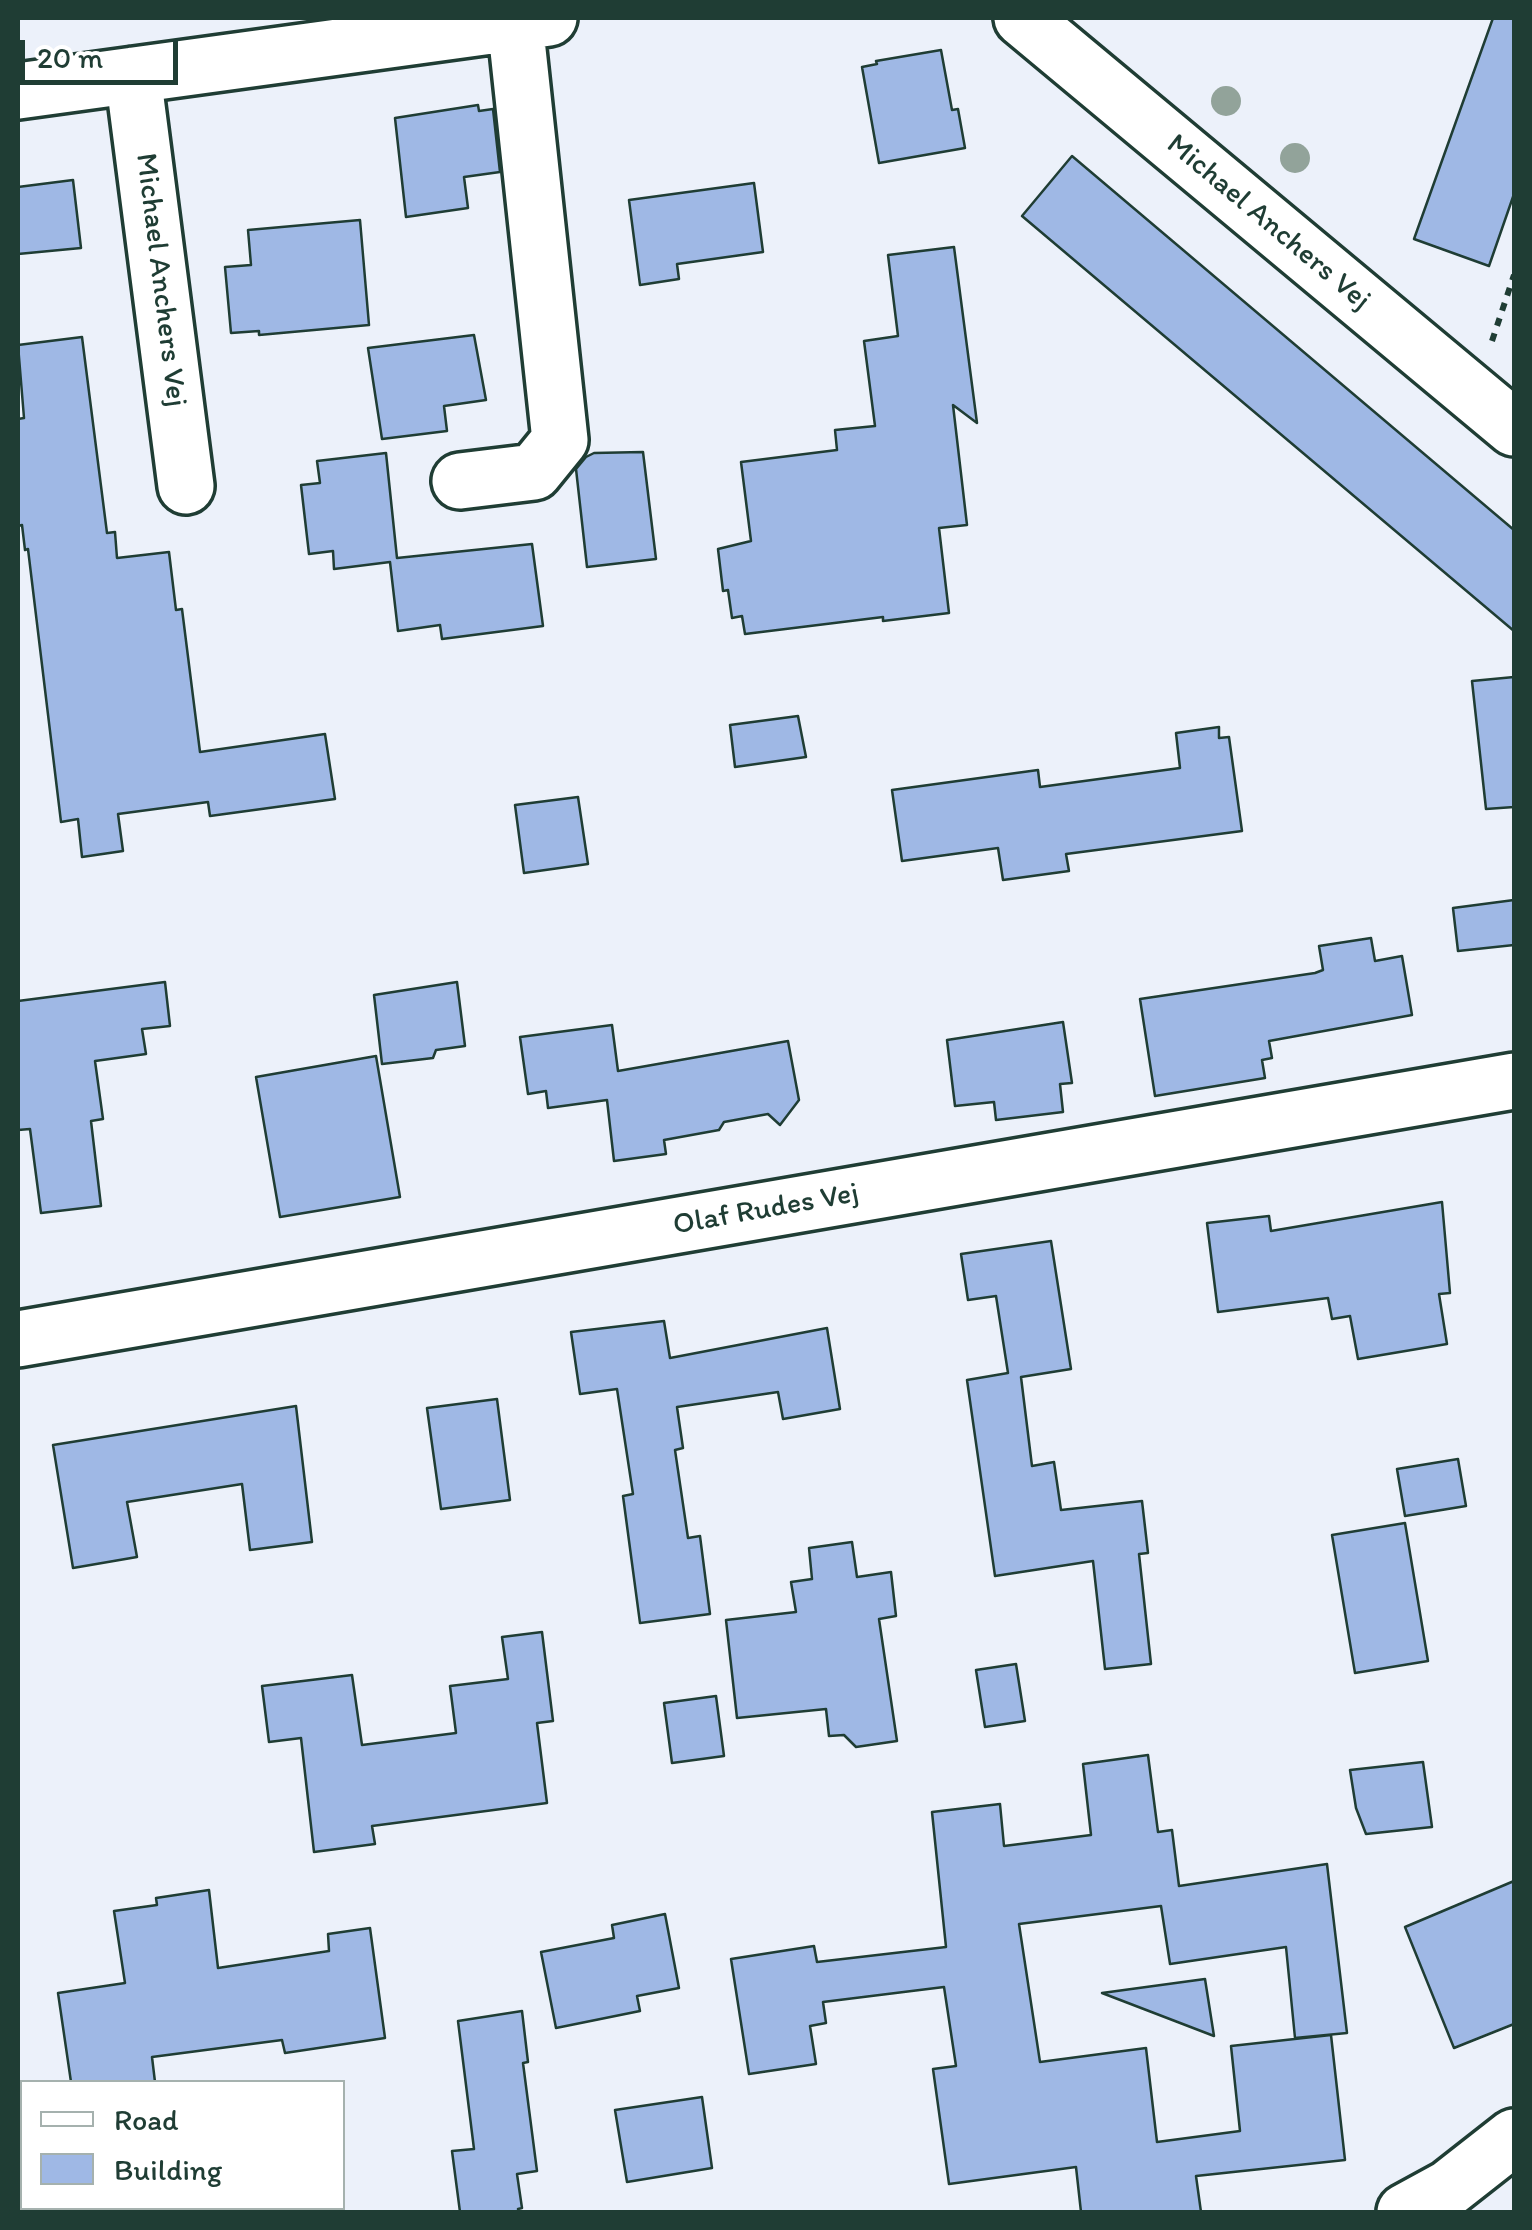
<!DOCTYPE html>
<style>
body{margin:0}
#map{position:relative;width:1532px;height:2230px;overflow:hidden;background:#ecf1fa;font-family:Itim,sans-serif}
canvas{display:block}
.frame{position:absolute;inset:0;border:20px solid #1f3d34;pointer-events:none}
.legend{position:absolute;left:20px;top:2080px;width:325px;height:130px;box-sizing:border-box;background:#fff;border:2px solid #a5b1ae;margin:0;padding:12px 18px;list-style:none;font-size:30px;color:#1f3d34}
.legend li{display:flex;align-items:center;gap:20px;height:50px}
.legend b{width:50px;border:2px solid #a5b1ae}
.scale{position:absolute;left:20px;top:40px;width:158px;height:45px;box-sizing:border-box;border:5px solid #1f3d34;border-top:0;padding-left:12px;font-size:30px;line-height:35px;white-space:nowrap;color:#1f3d34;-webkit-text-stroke:8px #fff;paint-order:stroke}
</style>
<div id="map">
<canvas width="1532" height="2230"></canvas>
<div class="frame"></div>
<ul class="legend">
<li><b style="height:12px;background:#fff"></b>Road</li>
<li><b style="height:28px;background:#9fb8e5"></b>Building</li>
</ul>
<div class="scale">20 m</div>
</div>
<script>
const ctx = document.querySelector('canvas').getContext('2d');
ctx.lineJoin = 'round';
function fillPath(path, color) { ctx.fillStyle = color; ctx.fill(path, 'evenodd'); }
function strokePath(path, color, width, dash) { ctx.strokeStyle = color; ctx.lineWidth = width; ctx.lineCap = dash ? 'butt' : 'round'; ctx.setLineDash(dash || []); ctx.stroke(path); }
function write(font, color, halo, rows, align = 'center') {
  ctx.font = font + ' Itim,sans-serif'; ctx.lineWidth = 8; ctx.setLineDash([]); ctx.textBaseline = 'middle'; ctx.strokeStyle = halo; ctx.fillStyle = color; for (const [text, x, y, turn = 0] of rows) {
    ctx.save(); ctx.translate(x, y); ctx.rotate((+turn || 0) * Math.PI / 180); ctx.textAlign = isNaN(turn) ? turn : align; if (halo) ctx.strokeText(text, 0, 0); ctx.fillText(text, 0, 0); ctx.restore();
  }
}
const building = new Path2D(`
 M1493,18h21v176l-25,72 -75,-27z
 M941,50l11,60 6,-1 7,39 -86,15 -17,-96 15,-3 -1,-3z
 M478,105l1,6 14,-2 7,63 -36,5 4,31 -62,9 -11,-99z
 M1072,156l442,374v101l-492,-415z
 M73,180l8,68 -63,6v-67z
 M754,183l9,69 -86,12 2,15 -39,6 -11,-85z
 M360,220l9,105 -110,10v-4l-28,2 -6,-66 26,-2 -3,-35z
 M954,247l23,176 -24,-18 14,120 -28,3 10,85 -66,8v-4l-138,17 -3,-18 -10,2 -4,-28 -5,1 -5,-42 33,-8 -10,-79 96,-12 -2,-20 40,-4 -11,-85 34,-5 -10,-81z
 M474,335l12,65 -42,6 3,25 -65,8 -14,-91z
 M82,337l25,196 8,-1 2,26 52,-6 7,58 6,-1 18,143 125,-18 10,65 -125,17 -2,-14 -90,12 5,37 -41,6 -4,-38 -17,3 -33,-273 -3,1 -3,-25 -4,1v-107l6,-1 -6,-73z
 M643,452l13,107 -69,8 -11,-98 10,-12 8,-4z
 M386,453l11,105 135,-14 11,82 -101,13 -2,-14 -42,6 -8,-69 -56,7 -1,-18 -24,3 -8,-69 19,-2 -3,-22z
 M1514,677v130l-28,2 -14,-128z
 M798,716l8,41 -71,10 -5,-42z
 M1219,727v11l10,-1 13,94 -176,23 3,17 -66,9 -5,-32 -96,13 -10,-71 146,-20 2,17 140,-19 -4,-35z
 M578,797l10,67 -64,9 -9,-68z
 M1514,900v45l-56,6 -5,-43z
 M1371,938l4,23 27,-5 10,59 -143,26 3,17 -10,2 3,18 -110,18 -15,-97 175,-26 8,-3 -4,-24z
 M165,982l5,44 -28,3 4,25 -51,7 8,58 -12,2 10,85 -60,7 -11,-84 -12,1v-129z
 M457,982l8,64 -29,4 -3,8 -51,6 -8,-69z
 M1063,1022l9,61 -12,1 3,28 -67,8 -2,-18 -39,4 -8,-66z
 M612,1025l6,46 170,-30 11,59 -19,25 -12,-11 -44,8 -5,8 -55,10 2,14 -52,7 -7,-61 -59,8 -2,-17 -18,3 -8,-57z
 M376,1056l24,141 -120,20 -24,-140z
 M1442,1202l8,91 -11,1 8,50 -89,15 -8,-43 -18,3 -4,-21 -110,14 -11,-89 62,-7 2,15z
 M1051,1241l20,128 -50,8 11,89 22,-4 7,48 81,-9 6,52 -9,1 12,110 -46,5 -12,-108 -98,15 -28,-196 41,-7 -12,-77 -28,4 -7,-46z
 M664,1321l6,37 157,-30 13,81 -57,10 -5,-27 -101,15 6,41 -8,2 13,88 12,-2 10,78 -70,9 -17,-127 10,-2 -16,-105 -37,5 -9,-62z
 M497,1399l13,101 -69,9 -14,-101z
 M296,1406l16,136 -62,8 -8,-66 -115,18 10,55 -64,11 -20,-123z
 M1458,1459l8,47 -61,10 -8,-47z
 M1405,1523l23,138 -73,12 -23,-138z
 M852,1542l5,35 34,-5 5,44 -17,3 18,122 -41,6 -12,-12 -15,1 -3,-27 -89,9 -11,-98 70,-8 -5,-30 21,-3 -3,-31z
 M542,1632l11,89 -16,2 10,80 -175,23 3,18 -61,8 -13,-114 -32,4 -7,-56 90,-11 10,70 94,-12 -6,-47 58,-7 -6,-42z
 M1016,1664l9,57 -40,6 -9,-57z
 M716,1696l8,60 -52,7 -8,-60z
 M1148,1755l10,77 14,-2 7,56 148,-22 20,169 -52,5 -9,-91 -116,17 -9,-58 -142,18 21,138 106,-14 11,94 83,-11 -9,-85 100,-11 14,125 -149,16 5,36h-120l-5,-45 -127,17 -16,-115 23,-3 -12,-79 -121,15 3,21 -16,3 6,38 -67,10 -18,-115 83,-13 3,16 129,-15 -14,-135 68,-8 4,42 87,-11 -8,-71z
 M1423,1762l9,65 -66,7 -10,-26 -6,-38z
 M1514,1881v143l-60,24 -49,-121z
 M209,1890l9,78 111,-17 -1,-17 42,-6 15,110 -100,15 -3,-13 -130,17 3,25h-84l-13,-89 67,-10 -11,-72 43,-6 -1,-7z
 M665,1914l14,74 -42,8 3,15 -84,17 -15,-76 73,-14 -2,-13z
 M1205,1979l9,57 -112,-43z
 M522,2011l6,51 -5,1 14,108 -20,3 5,34 -4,1 1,3h-59l-8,-61 22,-2 -16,-128z
 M702,2097l10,71 -85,14 -12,-72z`);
const path = new Path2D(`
 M1492,341l22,-66`);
const minor = new Path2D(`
 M1022,18l492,410
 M133,75l53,411
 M18,91l531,-73
 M460,481l74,-9 26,-32 -45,-418
 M18,1339l1496,-258
 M1405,2212l44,-24 65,-51`);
const trees = [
 [1226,101],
 [1295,158]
];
const streetNames = [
 ["Michael Anchers Vej",1268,223,40],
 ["Michael Anchers Vej",160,280,83],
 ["Olaf Rudes Vej",766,1210,-10]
];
fillPath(building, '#9fb8e5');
strokePath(building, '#1f3d34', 2.5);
strokePath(minor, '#1f3d34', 62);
strokePath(path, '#1f3d34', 6, [8, 8]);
strokePath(minor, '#fff', 55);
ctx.fillStyle = '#92a39a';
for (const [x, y] of trees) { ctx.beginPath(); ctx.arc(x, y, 15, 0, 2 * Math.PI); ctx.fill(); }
write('30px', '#1f3d34', '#fff', streetNames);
</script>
